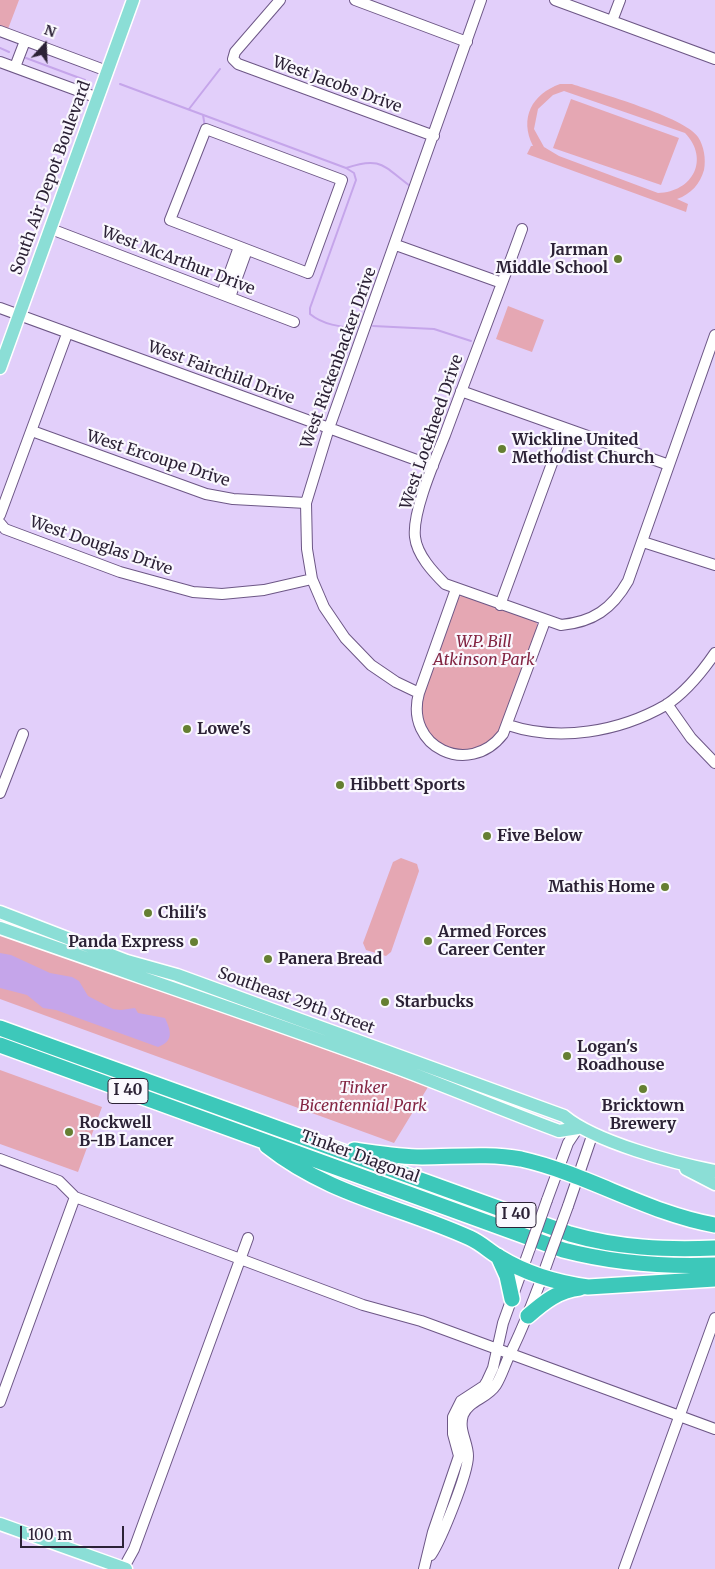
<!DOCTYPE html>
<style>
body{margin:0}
#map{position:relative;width:715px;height:1569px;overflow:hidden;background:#e2cffa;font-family:Merriweather,serif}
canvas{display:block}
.north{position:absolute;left:20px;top:20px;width:50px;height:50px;-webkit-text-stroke:4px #faf8fe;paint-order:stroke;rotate:20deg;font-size:14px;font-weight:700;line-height:20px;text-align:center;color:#2c2236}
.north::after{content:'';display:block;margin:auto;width:18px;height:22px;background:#2c2236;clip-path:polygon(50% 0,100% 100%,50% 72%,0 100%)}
.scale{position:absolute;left:20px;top:1526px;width:104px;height:22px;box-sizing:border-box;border:2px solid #2c2236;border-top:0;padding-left:6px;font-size:15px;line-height:18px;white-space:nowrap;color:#2c2236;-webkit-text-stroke:4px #faf8fe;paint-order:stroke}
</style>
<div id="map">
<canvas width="715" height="1569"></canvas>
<div class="north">N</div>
<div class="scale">100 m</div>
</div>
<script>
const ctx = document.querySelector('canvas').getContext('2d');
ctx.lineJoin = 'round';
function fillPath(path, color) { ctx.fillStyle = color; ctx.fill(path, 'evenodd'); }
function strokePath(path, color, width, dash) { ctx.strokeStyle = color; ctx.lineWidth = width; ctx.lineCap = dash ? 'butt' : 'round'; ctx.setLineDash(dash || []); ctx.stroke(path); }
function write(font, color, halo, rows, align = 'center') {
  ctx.font = font + ' Merriweather,serif'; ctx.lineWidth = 4.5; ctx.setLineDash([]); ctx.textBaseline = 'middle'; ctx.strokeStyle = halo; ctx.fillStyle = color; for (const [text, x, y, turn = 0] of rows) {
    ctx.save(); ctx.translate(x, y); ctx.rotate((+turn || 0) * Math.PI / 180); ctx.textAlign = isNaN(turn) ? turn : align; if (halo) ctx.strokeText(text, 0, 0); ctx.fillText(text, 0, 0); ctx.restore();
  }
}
const green = new Path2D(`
 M0,0h19l-11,29 -8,-3z
 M560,84h12c26,9 113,33 126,53 6,9 8,22 6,33 -4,14 -13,24 -27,29l11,5 -2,8 -159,-58 4,-8h2c-14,-28 -1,-52 27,-62zM564,91l121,42c25,26 8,59 -27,60l-99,-37 -15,-9 -10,-18 4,-20 15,-14z
 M571,99l108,39 -18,47 -108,-37z
 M508,306l36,14 -12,32 -36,-13z
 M463,595l73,26 2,6 -36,100c-11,14 -26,26 -45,23 -20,-3 -40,-26 -36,-47 1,-11 7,-22 11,-33 8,-24 16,-48 25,-72z
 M401,858l16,6 2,7 -28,81 -5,4 -20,-6 -3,-7 30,-81z
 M0,930l382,140 46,17 -34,56 -394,-144z
 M0,1070l102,37 -24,65 -78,-28z`);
const water = new Path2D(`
 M0,953l11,2 39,18 22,4 7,4 9,15 25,13 8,1 14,-2 3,5 27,5c6,13 9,23 -7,29l-102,-37 -13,-2 -16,-13 -27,-7z`);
const stream = new Path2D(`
 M0,48l9,4
 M26,58l59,22
 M120,84l226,84 8,5 2,7 -46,128v6c12,10 31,14 47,13
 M189,109l31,-40
 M203,115l2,12
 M346,168c35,-12 37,-2 64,18
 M373,326l61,3 37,12`);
const minor = new Path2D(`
 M280,0l-45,52 -2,7 5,5 196,72
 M355,0l112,42
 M555,0l160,59
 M612,21l8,-21
 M0,31l107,40
 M0,62l98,36
 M15,67l10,-26
 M206,129l136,51 -34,93 -138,-53z
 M51,229l243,93
 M522,229c-25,69 -52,138 -77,206 -10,25 -33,77 -30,102 2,18 18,35 30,47l116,41c32,-3 51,-16 67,-44l87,-246
 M396,245l106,38
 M222,294l17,-47
 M230,297l17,-47
 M0,308l433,158
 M461,391l208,74
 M32,431l174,63 27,5 73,4
 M0,515l67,-181
 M0,523l5,6 115,43 73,20 29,2 42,-4 48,-11
 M643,542l72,23
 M456,589l-37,104c-15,54 50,85 84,41l42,-113
 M500,605l65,-177
 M419,693l-23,-11 -25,-17 -26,-27 -21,-31 -12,-28 -5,-30 -1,-46 23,-75 152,-428
 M667,704l24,34 24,25
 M508,725c51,17 111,7 158,-20 20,-13 36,-33 49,-52
 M0,793l23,-59
 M0,1159l59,22 16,16
 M547,1200l21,-57 10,-15
 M568,1206l25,-73
 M0,1402l75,-205 288,108 58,16 294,108
 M431,1555c10,-15 37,-81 37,-99 0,-14 -10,-26 -5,-41 6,-15 24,-16 33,-30 6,-10 9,-21 14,-31 16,-32 28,-65 40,-99
 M123,1569l11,-20 114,-311
 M424,1569l9,-37 26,-76 -6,-22v-17l8,-16 23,-15 3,-5 6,-13 10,-45 27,-75
 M624,1569l91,-251`);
const major = new Path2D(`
 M0,368l133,-368
 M0,912l127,49 50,14 387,141c31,26 110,47 151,55
 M0,928c133,47 267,92 400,141 53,20 105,42 159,62l19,-3
 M686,1169l29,15
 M0,1524l126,45`);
const highway = new Path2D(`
 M0,1028l570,206c48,14 95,16 145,14
 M0,1045l563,205c50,13 100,17 152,15
 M267,1146c63,50 133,60 203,92 11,5 19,13 29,19 26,16 59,26 89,30l127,-8
 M354,1150c22,3 45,7 68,7 33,0 66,-4 99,2 67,15 126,54 194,66
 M498,1256l9,20 5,23
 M528,1316c16,-14 31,-26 52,-28`);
const minorBridge = new Path2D(`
 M530,1248l17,-48
 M550,1255l18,-49`);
const markers = [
 [618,259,5,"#657f32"],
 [502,449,5,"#657f32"],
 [187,729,5,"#657f32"],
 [340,785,5,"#657f32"],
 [487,836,5,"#657f32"],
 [665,887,5,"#657f32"],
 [148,913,5,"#657f32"],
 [428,941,5,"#657f32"],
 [194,942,5,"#657f32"],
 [268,959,5,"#657f32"],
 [385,1002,5,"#657f32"],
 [567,1056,5,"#657f32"],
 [643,1089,5,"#657f32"],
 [69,1132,5,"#657f32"]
];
const shields = [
 [128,1091,40],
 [516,1215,40]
];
const shieldNames = [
 ["I 40",128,1091],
 ["I 40",516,1215]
];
const streetNames = [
 ["West Jacobs Drive",337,85,20],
 ["South Air Depot Boulevard",51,178,-70],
 ["West McArthur Drive",178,261,21],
 ["West Rickenbacker Drive",339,358,-70],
 ["West Fairchild Drive",221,373,20],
 ["West Lockheed Drive",432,432,-71],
 ["West Ercoupe Drive",158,459,18],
 ["West Douglas Drive",101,546,19],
 ["Southeast 29th Street",296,1001,20],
 ["Tinker Diagonal",360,1157,20]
];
const poiNames = [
 ["Jarman",608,250,"right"],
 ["Middle School",608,268,"right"],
 ["Wickline United",512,440],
 ["Methodist Church",512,458],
 ["Lowe's",197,729],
 ["Hibbett Sports",350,785],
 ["Five Below",497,836],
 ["Mathis Home",655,887,"right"],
 ["Chili's",158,913],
 ["Armed Forces",438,932],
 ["Career Center",438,950],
 ["Panda Express",184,942,"right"],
 ["Panera Bread",278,959],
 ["Starbucks",395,1002],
 ["Logan's",577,1047],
 ["Roadhouse",577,1065],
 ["Bricktown",643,1106,"center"],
 ["Brewery",643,1124,"center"],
 ["Rockwell",79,1123],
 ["B-1B Lancer",79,1141]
];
const parkNames = [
 ["W.P. Bill",484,642],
 ["Atkinson Park",484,660],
 ["Tinker",363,1088],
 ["Bicentennial Park",363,1106]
];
fillPath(green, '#e5a7b3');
fillPath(water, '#c5a5ea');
strokePath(stream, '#c5a5ea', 2);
strokePath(minor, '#6d5786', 12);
strokePath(major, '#fff', 15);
strokePath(highway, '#fff', 18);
strokePath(minor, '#fff', 10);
strokePath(major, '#8bded6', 12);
strokePath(highway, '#3dc8ba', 15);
strokePath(minorBridge, '#6d5786', 12, []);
strokePath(minorBridge, '#fff', 10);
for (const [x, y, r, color] of markers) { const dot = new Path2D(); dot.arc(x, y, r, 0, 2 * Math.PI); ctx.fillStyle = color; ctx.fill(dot); strokePath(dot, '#faf8fe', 2); }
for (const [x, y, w] of shields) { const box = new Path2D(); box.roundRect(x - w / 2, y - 12.5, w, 25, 4); ctx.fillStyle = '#faf8fe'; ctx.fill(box); strokePath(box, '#2c2236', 1); }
write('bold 15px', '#2c2236', null, shieldNames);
write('16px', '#2c2236', '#faf8fe', streetNames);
write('bold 16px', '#2c2236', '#faf8fe', poiNames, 'left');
write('italic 16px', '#832442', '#faf8fe', parkNames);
</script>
